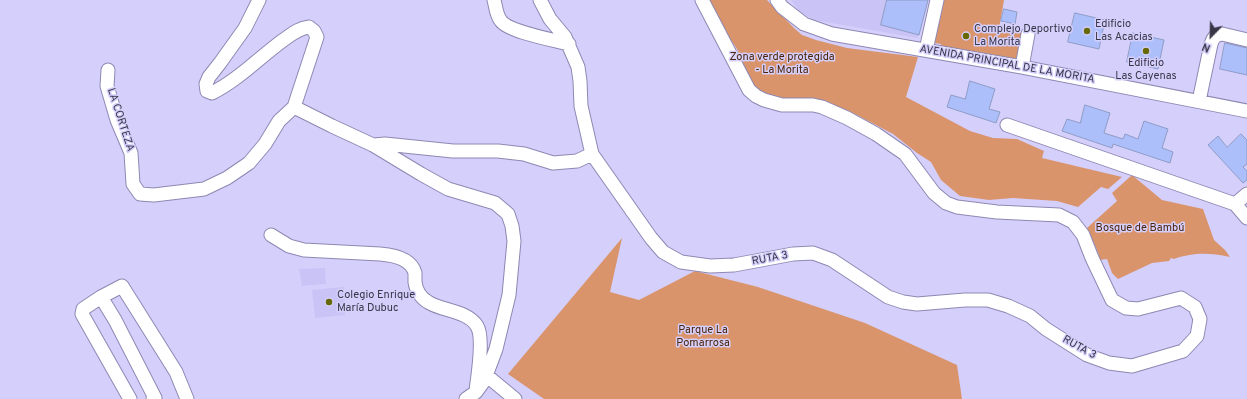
<!DOCTYPE html>
<meta charset="utf-8">
<style>
body{margin:0}
#map{position:relative;width:1247px;height:399px;overflow:hidden;background:#d5cffc;font-family:Overpass,sans-serif}
canvas{display:block}
.north{position:absolute;left:1191px;top:16px;width:40px;height:40px;-webkit-text-stroke:3px #d5cffc;paint-order:stroke;rotate:203deg;font-size:11px;font-weight:700;line-height:16px;text-align:center;color:#393648}
.north::after{content:'';display:block;margin:auto;width:14px;height:18px;background:#393648;clip-path:polygon(50% 0,100% 100%,50% 72%,0 100%)}
</style>
<div id="map">
<canvas width="1247" height="399"></canvas>
<div class="north">N</div>
</div>
<script>
const ctx = document.querySelector('canvas').getContext('2d');
ctx.lineJoin = 'round';
function fillPath(path, color) { ctx.fillStyle = color; ctx.fill(path, 'evenodd'); }
function strokePath(path, color, width, dash) { ctx.strokeStyle = color; ctx.lineWidth = width; ctx.lineCap = dash ? 'butt' : 'round'; ctx.setLineDash(dash || []); ctx.stroke(path); }
function write(font, color, halo, rows, align = 'center') {
  ctx.font = font + ' Overpass,sans-serif'; ctx.lineWidth = 3; ctx.setLineDash([]); ctx.textBaseline = 'middle'; ctx.strokeStyle = halo; ctx.fillStyle = color; for (const [text, x, y, turn = 0] of rows) {
    ctx.save(); ctx.translate(x, y); ctx.rotate((+turn || 0) * Math.PI / 180); ctx.textAlign = isNaN(turn) ? turn : align; if (halo) ctx.strokeText(text, 0, 0); ctx.fillText(text, 0, 0); ctx.restore();
  }
}
const built = new Path2D(`
 M791,0h137l-9,35 -2,3 -103,-18 -15,-9z
 M325,268l1,16 -24,2 -3,-17z
 M344,287l1,28 -30,3 -3,-28z`);
const green = new Path2D(`
 M707,0h60l27,28 8,7 14,5 31,8 71,9 -12,40 64,34 23,7 24,1 27,12 -2,7 80,19 -14,12 -7,-2 -23,20 -21,-6 -44,-3 -24,2 -29,-4 -19,-16 -10,-18 -14,-9 -24,-19 -42,-22 -28,-11h-41l-22,-7 -11,-14 -3,-10 -9,-21 -18,-27z
 M942,0h62l-5,29 29,5 -6,33 -82,-15 1,-8 -7,-1z
 M1132,175l30,25 41,9 11,31 11,10 5,7c-21,-4 -35,-5 -56,2l-3,-1 -2,3 -17,2 -34,16 -6,-6 -5,-14 -7,1c-2,-11 -9,-21 -13,-32l30,-27 -5,-8z
 M622,238l-12,54 29,8 56,-29 63,16 107,36 92,42 5,34h-418l-36,-25z`);
const building = new Path2D(`
 M887,0h41l-9,35 -38,-10z
 M1004,9l13,3 -2,12 -14,-3z
 M1075,13l30,7 -6,29 -31,-7z
 M1133,33l31,7 -6,29 -31,-7z
 M1225,43l22,5v27l-27,-6z
 M970,81l25,8 -6,20 11,3 -4,11 -49,-16 4,-12 14,4z
 M1085,105l25,8 -6,20 19,6 2,-5 13,5 6,-18 24,8 -6,19 11,4 -3,11 -57,-19 -1,4 -50,-17 5,-12 13,4z
 M1241,134l6,6v24l-4,3 4,4v9l-4,3 -35,-38 10,-9 9,11z`);
const minor = new Path2D(`
 M494,0c2,7 2,15 7,21 8,11 53,19 68,23
 M540,0l10,19 15,18 13,30 2,14 1,25 11,48 59,84 12,14 18,10 29,4 24,-1 59,-11 20,-1 19,7 56,37 15,5 14,2 48,-4h23l20,6 22,10 16,13 41,26 22,8 23,3 51,-15 14,-15 3,-17 -5,-12 -14,-9 -43,11 -12,-1 -14,-8 -20,-42 -9,-23 -10,-13 -14,-7 -62,-3 -40,-5 -11,-4 -12,-10 -29,-39 -29,-20 -29,-16 -25,-11 -9,-2h-31l-18,-5 -8,-4 -7,-6 -47,-90
 M777,0l5,7 22,17 28,10 190,33 225,44
 M926,50l11,-50
 M1022,67l6,-33
 M108,70l-1,16 10,34 14,33 2,31 7,10 14,1 50,-6 23,-11 22,-15 16,-19 14,-23 15,-14 23,-70 -3,-6 -5,-4c-11,1 -18,8 -27,14 -23,17 -44,39 -70,52l-5,-2 -1,-7 3,-7 11,-14 25,-35 14,-28
 M1199,101l12,-57c2,-6 4,-9 11,-10l25,6
 M294,107l38,19 41,19 48,29 27,15 47,14 13,11 4,12 2,15 -5,54 -13,54 -12,32 -8,11 -10,7
 M1007,125l228,79 12,-10
 M374,145l11,-1 68,7h45l26,3 29,9 24,-2 15,-7
 M1235,204l12,14
 M271,235l18,11 15,4 76,4c13,1 31,4 35,19 0,3 0,6 0,9 1,8 6,16 13,20 13,9 39,8 49,24 7,11 1,50 -1,64
 M101,297l14,23 40,78 -2,1
 M486,375l29,24
 M130,399l-48,-85 1,-5 18,-12 21,-11 54,86 11,27`);
const markers = [
 [1087,31,4,"#676906"],
 [966,36,4,"#676906"],
 [1146,51,4,"#676906"],
 [329,302,4,"#676906"]
];
const poiNames = [
 ["Edificio",1095,25],
 ["Las Acacias",1095,38],
 ["Complejo Deportivo",974,30],
 ["La Morita",974,43],
 ["Edificio",1146,64,"center"],
 ["Las Cayenas",1146,77,"center"],
 ["Colegio Enrique",337,296],
 ["María Dubuc",337,309]
];
const parkNames = [
 ["Zona verde protegida",782,58],
 ["- La Morita",782,71],
 ["Bosque de Bambú",1140,229],
 ["Parque La",703,331],
 ["Pomarrosa",703,344]
];
const streetNames = [
 ["AVENIDA PRINCIPAL DE LA MORITA",1007,65,10],
 ["LA CORTEZA",120,120,72],
 ["RUTA 3",770,259,-11],
 ["RUTA 3",1079,348,29]
];
fillPath(built, '#cac3f6');
fillPath(green, '#da946b');
fillPath(building, '#acbffb');
strokePath(building, '#8f9cc5', 1);
strokePath(minor, '#8e88b2', 15);
strokePath(minor, '#fff', 13);
for (const [x, y, r, color] of markers) { const dot = new Path2D(); dot.arc(x, y, r, 0, 2 * Math.PI); ctx.fillStyle = color; ctx.fill(dot); strokePath(dot, '#d5cffc', 1.5); }
write('11px', '#393648', '#d5cffc', poiNames, 'left');
write('11px', '#4b2409', '#d5cffc', parkNames);
write('11px', '#393648', '#d5cffc', streetNames);
</script>
